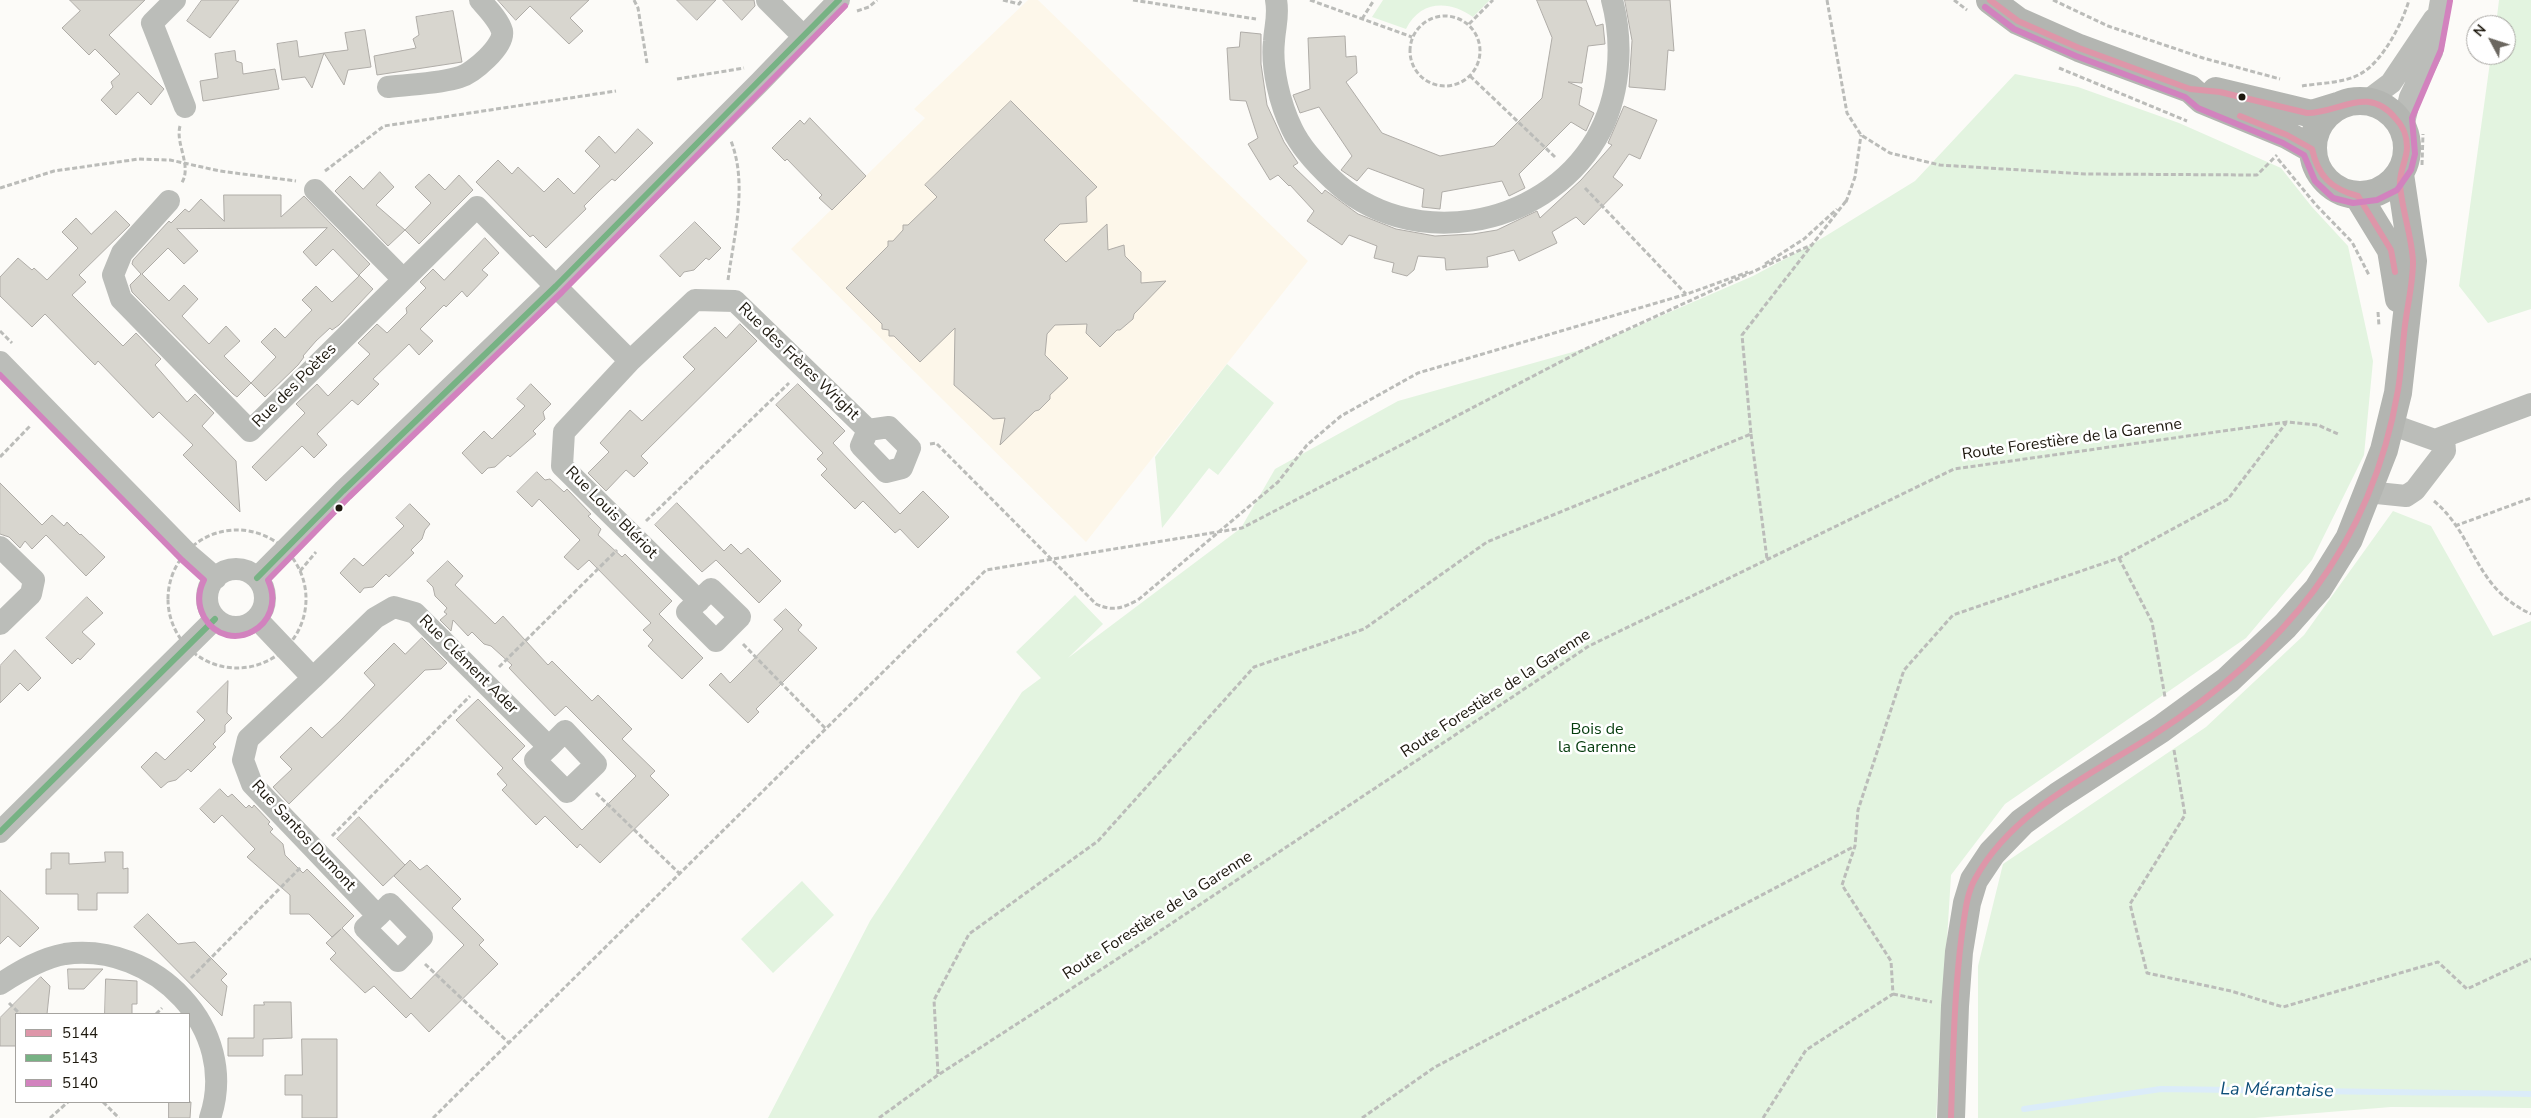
<!DOCTYPE html>
<meta charset="utf-8">
<style>
body{margin:0}
#map{position:relative;width:2531px;height:1118px;overflow:hidden;background:#fcfbf8;font-family:"Nunito Sans",sans-serif}
canvas{display:block}
.legend{position:absolute;left:15px;top:1013px;width:175px;height:90px;box-sizing:border-box;background:#fff;border:1px solid #a5a39f;margin:0;padding:6px 9px;list-style:none;font-size:15px;color:#1d180e}
.legend li{display:flex;align-items:center;gap:10px;height:25px}
.legend b{width:25px;border:1px solid #a5a39f}
.north{position:absolute;left:2466px;top:15px;width:50px;height:50px;box-sizing:border-box;background:#fff;border:1px solid #a5a39f;border-radius:50%;rotate:310deg;font-size:14px;font-weight:700;line-height:20px;text-align:center;color:#1d180e}
.north::after{content:'';display:block;margin:auto;width:18px;height:22px;background:#6b6760;clip-path:polygon(50% 0,100% 100%,50% 72%,0 100%)}
</style>
<div id="map">
<canvas width="2531" height="1118"></canvas>
<ul class="legend">
<li><b style="height:6px;background:#de96a9"></b>5144</li>
<li><b style="height:6px;background:#77b284"></b>5143</li>
<li><b style="height:6px;background:#d282be"></b>5140</li>
</ul>
<div class="north">N</div>
</div>
<script>
const ctx = document.querySelector('canvas').getContext('2d');
ctx.lineJoin = 'round';
function fillPath(path, color) { ctx.fillStyle = color; ctx.fill(path, 'evenodd'); }
function strokePath(path, color, width, dash) { ctx.strokeStyle = color; ctx.lineWidth = width; ctx.lineCap = dash ? 'butt' : 'round'; ctx.setLineDash(dash || []); ctx.stroke(path); }
function write(font, color, halo, rows, align = 'center') {
  ctx.font = font + ' "Nunito Sans",sans-serif'; ctx.lineWidth = 5; ctx.setLineDash([]); ctx.textBaseline = 'middle'; ctx.strokeStyle = halo; ctx.fillStyle = color; for (const [text, x, y, turn = 0] of rows) {
    ctx.save(); ctx.translate(x, y); ctx.rotate((+turn || 0) * Math.PI / 180); ctx.textAlign = isNaN(turn) ? turn : align; if (halo) ctx.strokeText(text, 0, 0); ctx.fillText(text, 0, 0); ctx.restore();
  }
}
const built = new Path2D(`
 M1028,0h10l270,261 -222,281 -295,-293 134,-131 -11,-9z`);
const green = new Path2D(`
 M1383,0h107l-17,17c-23,-17 -53,-17 -67,12l-34,-12z
 M2499,0h32v309l-43,14 -29,-37 32,-231h15v-30h-10z
 M2015,74l63,13 101,36 102,45 31,39 36,39 25,115 -9,94 -52,105 -66,78 -241,166 -54,71 -15,243h-1168l102,-197 152,-229 19,-14 -25,-26 59,-57 28,29 -35,34 173,-130 34,-59 123,-68 189,-53 166,-72 58,-31 104,-64z
 M1227,364l47,39 -56,72 -9,-7 -47,60 -7,-71z
 M2393,511l38,15 62,110 38,-15v487l-140,-1 -136,11h-277v-152l25,-102 203,-137 98,-92z
 M802,881l32,34 -61,58 -32,-34z`);
const stream = new Path2D(`
 M2024,1109l137,-20 370,5`);
const building = new Path2D(`
 M70,0h75l-36,35 55,54 -13,16 -13,-13 -22,23 -15,-15 12,-13 -2,-5 9,-8 -25,-25 -6,6 -27,-27 18,-17z
 M202,0h37l-29,38 -23,-17z
 M498,0h91l-19,18 13,13 -14,13 -39,-38 -14,14z
 M677,0h39l-19,20z
 M723,0h31l1,6 -13,14z
 M1537,0h49l10,26 7,-2 2,20 -17,2 -6,37 -14,-1 14,6 -3,17 15,8 -8,18 -15,-9 -52,52 6,14 -16,8 -7,-15 -60,11 -2,17 -18,-2 2,-18 -56,-21 -11,13 -16,-11 11,-14 -33,-49 -19,6 -7,-18 17,-6 -2,-51 37,-2 1,21 10,-1 1,17 -11,9 36,51 58,23 54,-10 48,-48 10,-60z
 M1625,0h45l4,51 -6,-1 -3,40 -36,-3 3,-46z
 M453,11l9,51 -85,13 -3,-19 42,-8 -3,-9 6,-4 -3,-18z
 M365,30l6,37 -23,3 -4,15 -20,-32 24,-3 -3,-17z
 M1241,32l20,2v30l6,41 17,37 14,21 -5,3 29,28 3,-4 33,24 38,15 39,7 38,-2 24,-4 40,-19 3,7 41,-38 31,-35 -4,-2 16,-37 33,14 -17,39 -11,-5 -16,23 10,8 -39,40 -8,-8 -24,15 5,11 -38,18 -5,-11 -27,7 1,10 -42,3 -1,-12 -27,-2 -4,14 -7,6 -15,-4 2,-9 -20,-5 3,-12 -28,-11 -7,10 -35,-24 7,-10 -24,-26 -1,1 -11,-11 -8,5 -22,-36 10,-6 -12,-37 -16,-1 -3,-52 12,-1z
 M297,41l2,16 25,-4 -12,35 -7,-11 -23,3 -5,-36z
 M235,51l1,10 6,2 1,11 32,-5 4,20 -76,12 -3,-20 18,-3 -3,-24z
 M1011,101l86,86 -11,10 1,25 -27,2 -16,16 22,22 41,-38 1,26 16,-5 1,11 16,16v11l25,-2 -32,33 -1,5 -13,11h-3l-17,17 -14,-14 1,-9 -32,1 -8,9 -2,21 23,23 -18,17v4l-11,11 -4,1 -35,34 5,-27 -12,1 -39,-34 1,-57 -35,34 -26,-26h-5v-6l-7,-1v-5l-36,-36 42,-42v-5h5l10,-11v-5h5l29,-28 -12,-12z
 M810,118l56,58 -34,34 -13,-12 3,-3 -35,-36 -2,2 -13,-13 28,-28 4,4z
 M638,129l15,14 -38,38 -3,-2 -13,12 -15,15 2,3 -40,39 -13,-13 -3,2 -54,-55 22,-22 14,14 6,-7 26,25 14,-14 16,16 26,-28 -15,-15 14,-15 16,17z
 M380,172l14,15 -18,18 29,25 26,-27 -16,-16 14,-13 16,16 14,-15 14,15 -54,54 -14,-14 -17,16 -53,-55 15,-15 13,13z
 M224,195h57v22l23,-21 66,68 -11,11 14,14 -34,36 -7,5 -2,-2 -14,13 -13,15 1,1 -6,8 -33,32 -14,-14 -14,14 -4,-3 -101,-102 -2,-7 11,-11 -9,-10 1,-4 36,-39 2,2 14,-14 4,3 12,-13 23,22zM327,228l-24,24 13,14 17,-17 26,27 -27,26 -16,-16 -14,14 10,10 -27,28 -10,-10 -14,14 15,15 -25,26 -27,-27 16,-15 -14,-15 -17,18 -27,-28 16,-17 -14,-14 -15,16 -27,-27 26,-26 16,16 14,-13 -21,-22z
 M116,211l14,14 -51,50 7,7 -14,13 51,51 13,-13 25,26 -6,6 32,37 8,-8 19,19 -12,13 34,35 4,51 -57,-57 10,-10 -34,-33 -6,6 -55,-57 -3,4 -50,-51 -13,13 -32,-31v-19l18,-19 14,12 2,-2 13,12 31,-32 -16,-16 14,-14 15,16z
 M695,222l26,26 -12,12 -3,-2 -12,12 -10,2 -4,5 -20,-21z
 M485,238l14,15 -17,17 6,5 -21,22 -5,-6 -16,16 -2,-2 -24,24 13,12 -14,14 -10,-11 -36,35 6,5 -21,21 -6,-5 -35,34 10,11 -13,13 -12,-12 -36,35 -14,-14 53,-54 -9,-9 21,-20 11,12 42,-42 -12,-11 19,-19 10,9 20,-20 -1,-5 20,-20 -6,-6 13,-13 11,11z
 M740,324l17,17 -116,115 7,7 -14,14 -8,-7 -20,21 -18,-18 21,-21 -9,-9 30,-33 12,11 53,-52 -12,-12 32,-30 11,11z
 M531,384l20,20 -8,8 2,7 -12,12 3,3 -26,23 -2,-2 -13,12 -7,1 -6,6 -20,-21 22,-22 8,8 33,-33 -8,-7z
 M798,384l47,47 -12,12 67,71 23,-23 26,26 -31,31 -18,-19 -5,4 -32,-32 -8,8 -34,-34 6,-6 -10,-10 6,-6 -47,-48z
 M537,472l8,8 5,-1 14,13 3,-3 24,25 -3,2 13,13 -3,6 24,22 3,-3 47,47 -13,13 44,44 -21,21 -34,-33 5,-6 -10,-10 8,-7 -62,-63 -11,10 -14,-13 16,-17 -41,-41 -7,8 -15,-15z
 M0,483l42,42 10,-10 12,11 3,-4 13,13 1,-1 24,23 -19,19 -40,-41 -14,14 -7,-8 -5,7 -11,-11 -9,-3z
 M677,503l47,48 7,-7 10,10 7,-6 33,33 -22,22 -43,-43 -14,12 -47,-47z
 M410,504l20,20 -5,6 -3,9 -11,11 3,3 -25,24 -3,-3 -13,13 -9,1 -4,5 -20,-20 14,-15 9,8 41,-40 -8,-8z
 M448,561l15,15 -8,9 40,39 8,-8 45,49 4,-4 40,40 6,-6 34,34 -10,10 33,32 -5,5 19,19 -69,68 -20,-19 -3,4 -32,-32 -9,9 -34,-35 5,-5 -10,-11 6,-6 -47,-48 22,-21 47,47 -13,13 70,71 54,-54 -70,-70 -11,10 -46,-48 3,-3 -21,-19 -7,-2 -12,-12 -4,4 -15,-16 -2,11 -11,-11 7,-6 -3,-2 3,-4 -12,-12 -2,-9 -6,-6z
 M87,597l16,16 -21,19 13,12 -15,16 -2,-2 -6,6 -26,-26z
 M786,609l16,16 -4,5 19,18 -61,61 3,3 -11,11 -39,-38 12,-12 9,10 13,-13 40,-41 -9,-9z
 M422,638l25,25 -6,6 -16,1 -136,134 -16,-17 19,-18 -12,-12 31,-30 11,11 18,-17 35,-36 -11,-12 30,-30 11,11z
 M15,650l26,28 -13,13 -8,-8 -20,20v-37z
 M228,681l-1,32 5,5 -7,7v7l-12,12 3,3 -25,25 -3,-3 -12,11 -8,2 -7,6 -20,-21 15,-15 9,8 40,-40 -8,-8z
 M220,789l8,8 4,-3 14,14 3,-3 3,3 2,-3 16,17 -2,2 5,5 -3,3 13,12 2,11 18,18 4,-4 47,47 -12,12 69,71 53,-54 -70,-69 16,-16 10,10 7,-5 34,34 -9,9 32,32 -5,5 19,19 -69,68 -18,-19 -5,5 -32,-32 -9,7 -35,-34 6,-6 -10,-10 15,-14 -9,8 -23,-23h-19v-19l-43,-38 8,-8 -33,-34 -8,8 -14,-14z
 M359,817l46,48 -22,21 -46,-47z
 M105,852h18v17l5,-1v25h-31v17h-19v-16h-32v-25h5v-16h18v11l36,-2z
 M0,890l39,38 -19,19 -12,-11 -8,8z
 M148,914l30,30 17,-2 32,32 -6,6 6,6 -5,30 -88,-89z
 M68,969h35l-19,20h-15z
 M41,977l9,9 -3,28h-31v32h-16v-28z
 M106,979l31,2v23h-5v10h-27z
 M264,1002h27l1,36 -29,1v17h-35v-18h26v-33h10z
 M302,1039h35v79h-35v-23h-17v-20h17z
 M169,1102h22l-1,16h-21z`);
const path = new Path2D(`
 M634,0l4,8 9,55
 M1003,0l16,4 3,-4
 M1133,0l123,19
 M1310,0l102,37
 M1827,0l20,113 14,22 29,18 50,12 145,9 172,1 20,-20
 M1954,0l13,10
 M2053,0l55,26 95,32 77,21
 M857,11l12,-4 8,-7
 M1410 51a35 35 0 1 1 70 0a35 35 0 1 1-70 0Z
 M1362,19l12,-19
 M1469,24l24,-24
 M2059,68l128,53
 M1470,76l85,81
 M677,79l67,-11
 M2302,86c18,-3 43,-3 58,-12 22,-11 43,-52 49,-74
 M180,126c-5,18 13,41 1,58
 M2278,159l38,46 36,37 17,33
 M2422,165l1,-31
 M325,171l59,-45 232,-35
 M0,188l54,-17 85,-12 31,1 50,11 76,10
 M1585,188l101,106
 M1846,202l9,-25 6,-42
 M1765,264l39,-25 33,-30
 M728,280c6,-45 20,-95 3,-139
 M2378,312l1,14
 M0,331l12,12
 M1751,434l16,125
 M930,444l6,-1 160,161c18,8 26,4 42,-4l140,-118 29,-37 34,-29 77,-43 269,-79 61,-22
 M0,457l31,-32
 M2434,501c42,35 39,86 97,113
 M646,521l143,-138
 M2455,526l76,-28
 M168 599a69 69 0 1 1 138 0a69 69 0 1 1-138 0Z
 M2119,558l33,64 13,75
 M300,571l16,-19
 M743,644l83,85
 M499,667l118,-117
 M2174,750l11,65 -55,89 17,69 84,18 52,16 155,-45 29,27 64,-30
 M596,793l84,81
 M332,836l138,-140
 M425,964l84,79
 M191,978l110,-111
 M1893,994l39,8
 M9,1003l11,11
 M156,1014l6,-6
 M938,1074l-4,-74 35,-66 129,-93 156,-174 110,-38 123,-87 264,-108 -9,-99 104,-134
 M103,1102l16,16
 M50,1118l18,-16
 M433,1118l553,-548 256,-42 345,-180 224,-103
 M879,1118l59,-43 207,-134 444,-295 365,-177 333,-47 31,3 20,9
 M1362,1118l73,-51 420,-221
 M1763,1118l43,-68 87,-56 -2,-33 -49,-76 13,-39 3,-36 46,-140 49,-55 166,-57 109,-59 58,-76`);
const minor = new Path2D(`
 M175,0l-23,23 33,84
 M767,0l36,36
 M1276,0c3,15 -1,26 -2,41 -3,27 6,63 18,88 9,19 24,35 40,50 76,73 210,51 264,-40 24,-41 28,-94 16,-139
 M388,87c22,-3 51,-3 72,-10 13,-4 45,-31 42,-46 -3,-11 -15,-23 -22,-31
 M2367,101l24,-18 43,-64
 M2403,127l7,-30 22,-45 9,-52
 M315,190l88,89
 M169,201l-47,52 -9,22 8,24 129,132 227,-224 153,154 -66,71 -2,34 137,135
 M630,361l65,-61 40,1 133,129 -7,16 25,26 16,-4 8,-20 -21,-21 -21,3
 M0,362l188,192 28,24
 M2390,424l45,16 96,-36
 M2367,492l39,4 9,-6 30,-39 -1,-14
 M0,547l34,33 -3,14 -31,30
 M207 598a29 29 0 1 1 58 0a29 29 0 1 1-58 0Z
 M257,578l86,-87 213,-205 204,-204 79,-82
 M711,589l29,28 -24,24 -29,-29z
 M257,619l56,59 -65,61 -5,21 9,24 126,132 -13,12 33,33 24,-24 -32,-33 -12,12
 M313,678l62,-60 19,-11 21,6 134,134 -14,13 32,32 29,-28 -31,-33 -16,16
 M0,832l215,-213
 M0,984c20,-13 42,-26 65,-30 90,-12 175,75 145,164`);
const major = new Path2D(`
 M1990,0l28,21 61,27 111,41 12,11 85,35 25,14
 M2216,91l96,23 26,-8
 M2313 148a47 47 0 1 1 94 0a47 47 0 1 1-94 0Z
 M2358,196l33,54 8,49
 M1951,1118l4,-112 4,-54 8,-49 7,-23 18,-27 30,-31 36,-26 103,-67 67,-49 57,-54 33,-37 31,-50 35,-89 14,-57 15,-132 -13,-87`);
const bus1 = new Path2D(`
 M2240,116l47,19 25,14c6,27 19,40 46,47l33,54 4,22
 M1951,1118c2,-62 3,-124 11,-185 3,-18 4,-38 13,-54 37,-68 115,-104 177,-143 131,-85 219,-188 246,-346 3,-18 4,-37 6,-56 2,-24 9,-48 9,-72 -1,-26 -11,-51 -13,-77 -1,-14 7,-25 7,-38 0,-10 -4,-21 -11,-28 -28,-35 -56,-6 -89,-6l-87,-21 -30,-3 -111,-41 -61,-27 -28,-21`);
const bus2 = new Path2D(`
 M257,578l86,-87 213,-205 283,-286
 M0,832l215,-213`);
const bus3 = new Path2D(`
 M1985,7l29,22 62,27 109,41 13,11 85,35 21,12 11,26 18,17 20,5 24,-3 20,-10 14,-20 4,-16 -3,-36 29,-68 9,-49
 M0,375l182,185 22,20c-6,12 -7,24 0,37 24,41 85,9 64,-37l81,-83 213,-205 283,-286`);
const markers = [
 [2242,97,4.5,"#1d180e"],
 [339,508,4.5,"#1d180e"]
];
const streetNames = [
 ["Rue des Frères Wright",798,362,44],
 ["Rue des Poètes",295,386,-45],
 ["Route Forestière de la Garenne",2072,440,-8],
 ["Rue Louis Blériot",611,513,45],
 ["Rue Clément Ader",468,665,45],
 ["Route Forestière de la Garenne",1496,694,-33],
 ["Rue Santos Dumont",303,836,47],
 ["Route Forestière de la Garenne",1158,916,-33]
];
const parkNames = [
 ["Bois de",1597,730],
 ["la Garenne",1597,748]
];
const waterNames = [
 ["La Mérantaise",2277,1091,1]
];
fillPath(built, '#fdf7ea');
fillPath(green, '#e3f4e0');
strokePath(stream, '#dbecf9', 6);
fillPath(building, '#d8d6cf');
strokePath(building, '#afaca7', 1);
strokePath(path, '#bbbcb9', 3, [5, 2.5]);
strokePath(minor, '#bbbdb9', 22);
strokePath(major, '#b3b5b1', 28);
strokePath(bus1, '#de96a9', 6);
strokePath(bus2, '#77b284', 6);
strokePath(bus3, '#d282be', 6);
for (const [x, y, r, color] of markers) { const dot = new Path2D(); dot.arc(x, y, r, 0, 2 * Math.PI); ctx.fillStyle = color; ctx.fill(dot); strokePath(dot, '#fff', 2); }
write('16px', '#1d180e', '#fff', streetNames);
write('16px', '#053c0d', '#fff', parkNames);
write('italic 18px', '#0d4e78', '#fff', waterNames);
</script>
